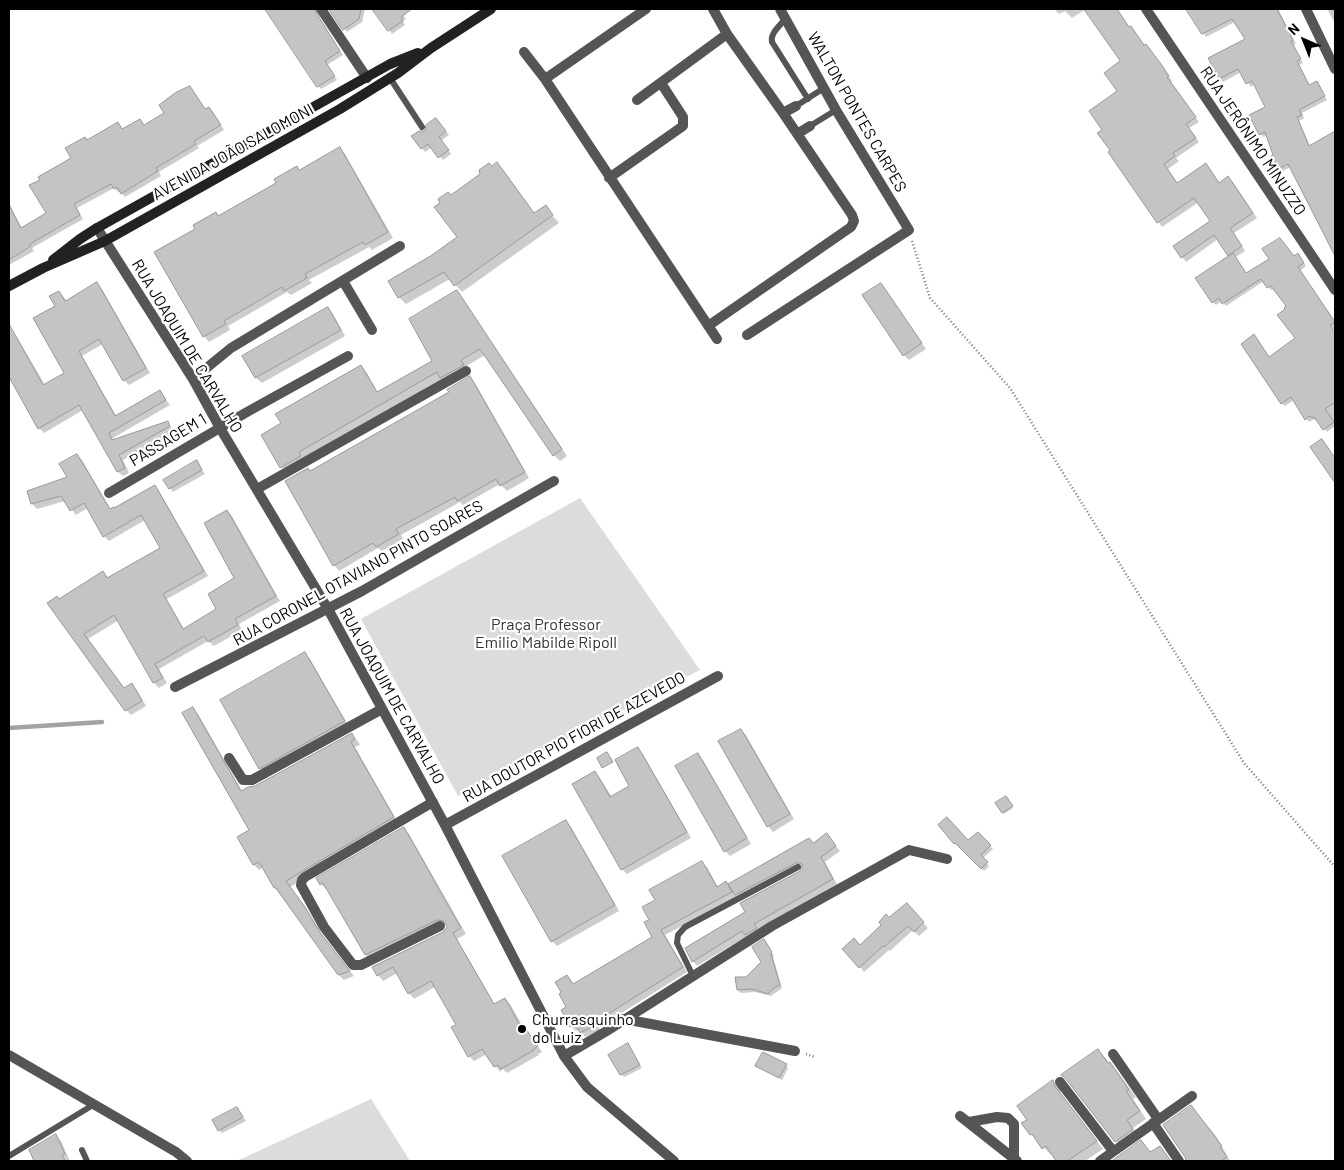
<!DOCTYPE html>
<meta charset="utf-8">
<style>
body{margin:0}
#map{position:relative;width:1344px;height:1170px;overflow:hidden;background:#fff;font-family:Barlow,sans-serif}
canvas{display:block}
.frame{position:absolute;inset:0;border:10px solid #000;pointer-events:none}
.north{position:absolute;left:1279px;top:15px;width:50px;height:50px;-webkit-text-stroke:4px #fff;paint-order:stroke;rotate:316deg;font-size:14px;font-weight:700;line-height:20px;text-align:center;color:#000}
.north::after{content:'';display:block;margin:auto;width:18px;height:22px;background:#000;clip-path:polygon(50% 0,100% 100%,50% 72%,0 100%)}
</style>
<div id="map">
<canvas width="1344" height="1170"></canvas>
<div class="frame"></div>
<div class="north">N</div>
</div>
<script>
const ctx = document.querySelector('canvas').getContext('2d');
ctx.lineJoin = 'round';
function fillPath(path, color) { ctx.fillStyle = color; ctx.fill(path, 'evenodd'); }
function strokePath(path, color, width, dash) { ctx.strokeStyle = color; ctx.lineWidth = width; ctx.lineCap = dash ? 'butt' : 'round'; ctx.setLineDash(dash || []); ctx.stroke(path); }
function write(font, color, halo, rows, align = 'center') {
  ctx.font = font + ' Barlow,sans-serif'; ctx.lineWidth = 4.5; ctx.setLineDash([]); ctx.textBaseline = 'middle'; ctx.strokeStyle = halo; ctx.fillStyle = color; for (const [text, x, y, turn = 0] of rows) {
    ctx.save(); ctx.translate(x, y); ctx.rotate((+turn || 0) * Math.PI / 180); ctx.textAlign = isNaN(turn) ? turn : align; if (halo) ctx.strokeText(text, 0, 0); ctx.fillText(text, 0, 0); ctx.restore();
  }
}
const green = new Path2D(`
 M580,498l120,172 -242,126 -97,-177z
 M371,1099l39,62h-173z`);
const shadow = new Path2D(`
 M266,9h53l-2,4 1,4 25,38 -16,10 10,15 -16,9 -3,-3z
 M331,9h34l-3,13 -15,10z
 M374,9h25l7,10 -3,2 2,4 -13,9z
 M1054,9h32l-14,9 -7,-7 -6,3z
 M1086,9h31l13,19 15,18 5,4 15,20 7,11 -1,1 28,40 -10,6 10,14 -23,16 3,3 -11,8 10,15 28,-19 14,19 8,-6 5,4 24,36 -23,15 11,18 -9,6 11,17 47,-17 7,1 5,8 -6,5 35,51v5l-3,2 3,4v93l-8,6 -10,-12 -1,1 -2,-2 -5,3 -15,-22 -9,6 -3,-3 -39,-59 14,-5 13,19 26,-20 -9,-31 -13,-19 -3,2 -7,-9 -38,25 -4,-5 -6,4 -3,-3 17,-45 -12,-18 -32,23 -11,-15 37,-26 -13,-19 -37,25 -51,-76 -8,-21 16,-38 3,-30z
 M1188,9h90l18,35 -3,1 10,18 -4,2 11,21 6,-3 11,17 -25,13 2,5 -5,3 11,25 25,-13v117l-3,-3 -41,-80 -8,4 -4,-3 -11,-33 -4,2 -4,-3 7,-26 -12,-24 -4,3 -10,-15 -18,10 -3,-4 27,-39 -12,-17 -29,15z
 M1331,9h4v15l-7,-14z
 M190,87l16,23 3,-2 4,4 11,18 -27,16 2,2 -40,24 2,4 -36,21 -5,-6 -2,1 -4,-4 -37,20 6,11 -51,29 2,3 -25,14v-62l13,26 26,-15 -7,-34 32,-22 14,-17 31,-17 5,6 21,-4 21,-12z
 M439,123l10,12 -7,5 9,14 -8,6 -11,-13 -7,5 -12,-16 13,-4z
 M340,148l5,6 48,84 -21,12 -3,-3 -60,33 3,3 -21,12 -4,-3 -59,34 2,4 -21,12 -5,-6 -8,-107 20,-16 3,4 59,-34 19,-16 3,4z
 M497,164l7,7 31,43 10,-7 14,16 -97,69 -12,-13 -44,25 -7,-7 33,-41 26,-18 -7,-42z
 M97,284l5,5 48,84 -21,12 -5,-5 -21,-36 -21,12 35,61 43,-25 10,13 -57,33 1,3 53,-19 7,9 -51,29 6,13 -6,3 -5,-4 -35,-62 -39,23 -5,-5 -30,-54v-40l3,-2 5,5 28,48 21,-11 -10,-67 3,-15 8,9z
 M881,284l5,6 40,59 -17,11 -5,-5z
 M456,292l6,6 105,158 -7,5 -6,-6 -69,-100 -197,118 -7,-6 1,-44 79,-57 6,7 11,20 56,-32z
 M328,309l5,5 12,22 -83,47 -6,-5 -12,-22z
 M470,378l5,5 54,95 -22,13 -7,-7 -37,21 -3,-3 -59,33 2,4 -21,12 -4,-3 -39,23 -5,-6 -24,-93 140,-79z
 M77,455l5,5 29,50 44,-23 4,4 49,85 -41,23 17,30 34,-20 18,-31 -9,-67 5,5 48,85 -41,23 3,6 -28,16 -6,-5 -49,28 8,14 -8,5 -5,-5 -35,-63 -31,19 37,50 7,-4 5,5 9,16 -15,9 -5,-5 -67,-110 44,-27 6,5 53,-30 -17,-28 -36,21 -5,-5 -16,-28 -12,7 -11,-14 -28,8 -5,-5 -4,-12 41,-15z
 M196,462l9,12 -32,18 -8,-12z
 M305,653l5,6 39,68 -84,46 -5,-5z
 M193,709l5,5 44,77 14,-4 96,-52 5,5 3,5 -5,2 43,76 -108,64 20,27 14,24 30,38 -10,4 -5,-5 -64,-87 -12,-21 -4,3 -5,-5 -16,-28 13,-7z
 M741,730l5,5 48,84 -21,13 -5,-6z
 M638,749l5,5 48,84 -64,36 -5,-5 -27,-96 5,5 12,19 19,-11z
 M698,755l5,5 48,84 -21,12 -5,-5z
 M1007,799l6,9 -9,6 -2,-2z
 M566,822l5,5 48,84 -62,35 -5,-5z
 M404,829l5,5 57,100 -9,5 38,66 10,-6 5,5 13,23 5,5 14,20 -4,2 1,1 -32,18 -4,-4 -3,3 -13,-18 -13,7 -5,-5 -12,-31 -22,-38 -21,12 -5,-6 -12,-20 -14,8 -10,-13 71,-35 4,-6 -1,-3 -5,1 -71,35 -5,-5 -38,-67 -2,1 -5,-5z
 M978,833l15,16 -10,9 6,8 -5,5 -26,-27 -1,1 -2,-2 14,-1z
 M809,839l5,5 17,-4 9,11 -15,11 12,22 -79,45 -8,10 -3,-3 -50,30 -4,-5 54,-49 54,-40 2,-5 -65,29 -73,39 22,37 -88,55 1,3 -15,7 -6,-8 -3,2 -5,-5 -3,-18 -1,-32 7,9 79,-48 -3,-17 6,-20 46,-38 5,5 11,20 8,-4 2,2z
 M911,909l17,19 -9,8 -6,-6 -23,21 -1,-1 -25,22 -4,-5v-20l29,-29z
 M767,944l7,12 -1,1 9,31 -11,8 -16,-4 -14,1 -3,-3 8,-12 16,-16z
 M628,1045l14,23 -18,9 -3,-3z
 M1098,1050l19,21 19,26 -3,2 13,20 -13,9 6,9 -16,11 -7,-7z
 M786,1065l2,3 -6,12 -25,-14z
 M1053,1082l7,7 1,6 42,54 -18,12h-27l-5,-7 -2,1 -20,-21 -3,-14z
 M237,1108l9,13 -24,12 -3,-3z
 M1201,1118l15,18 14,25h-44v-4z
 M56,1136l5,5 9,20h-35l-5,-11z
 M1141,1142l9,11 10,-6 11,14h-57z`);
const stream = new Path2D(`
 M9,728l93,-6`);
const building = new Path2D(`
 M265,9h49l26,42 -15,10 10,15 -18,11z
 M329,9h32l-2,10 -16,11z
 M372,9h40l-11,8 2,4 -15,10z
 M1084,9h33l12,18 2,-1 13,19 2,-1 15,20 8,12 -2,1 29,40 -10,7 10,14 -23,15 2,3 -11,8 13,19 29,-20 13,20 9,-7 25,37 -23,15 12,18 -14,10 -14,-21 -33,23 -8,-12 37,-25 -16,-23 -37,25 -49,-71 2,-2 -13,-17 5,-3 -13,-19 28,-20 -13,-18 16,-12z
 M1186,9h91l16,31 -2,1 10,18 -4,2 12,24 8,-4 8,15 -26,14 3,5 -5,2 12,29 26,-15v125l-47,-92 -10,5 -7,-13 2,-1 -8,-23 -6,3 -10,-20 16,-8 -13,-26 -6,3 -8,-15 -19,10 -11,-21 37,-19 -13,-20 -30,15z
 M190,86l15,23 4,-2 12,18 -27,16 2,3 -40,24 2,3 -37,23 -4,-7 -3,2 -3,-5 -37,20 6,11 -50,29 1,2 -22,14v-55l12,23 25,-15 -17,-28 11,-5 -2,-3 33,-19 -6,-10 20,-11 2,3 31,-18 4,7 18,-10 4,6 20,-12 -5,-8 16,-12z
 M436,118l10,13 -7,6 10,13 -11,8 -10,-14 -7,5 -10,-13 8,-5h6l1,-6z
 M340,147l48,85 -23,13 -2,-3 -58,32 2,4 -23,13 -2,-4 -58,34 2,3 -23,13 -49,-85 41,-23 -2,-4 23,-13 2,4 58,-33 -2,-4 23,-13 2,4z
 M497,162l37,51 12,-8 7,10 -99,71 -10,-14 -46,26 -10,-17 44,-26 25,-18 -23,-30 6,-4 -2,-4 10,-7 3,3 29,-21 -1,-4 10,-7 3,3z
 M1280,238l14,18 4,-3 6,10 -6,4 37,55 -5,3 5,7v70l-10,7 9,13 -11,8 -9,-13 -2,1 -2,-2 -5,4 -14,-23 -10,7 -40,-60 13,-10 15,23 26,-19 -18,-23 8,-6 -1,-1 2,-2 -15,-20 -4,2 -6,-9 -39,25 -3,-6 -7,5 -17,-25 38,-25 13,20 23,-14 -7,-10z
 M97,282l49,86 -23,13 -24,-42 -20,12 36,65 45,-26 6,10 -57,33 3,7 56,-19 2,5 -51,29 6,13 -8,4 -38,-67 -41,24 -29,-52v-53l34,61 21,-12 -31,-55 22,-12 -6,-10 10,-5 6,10z
 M881,283l41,60 -19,13 -41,-61z
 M457,290l105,159 -9,7 -73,-107 -19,11 3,5 -24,13 -3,-6 -138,80 2,4 -21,12 -19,-33 20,-12 -6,-9 86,-49 16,27 55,-31 -23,-42z
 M328,307l13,23 -86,48 -13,-22z
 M470,376l55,96 -25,14 -4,-7 -39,22 -2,-4 -59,32 3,5 -23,13 -3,-4 -40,23 -48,-85 23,-13 2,3 139,-79 -2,-2z
 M1322,439l13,19v25l-25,-36z
 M77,454l33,55 4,-2v1l41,-23 49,86 -41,23 20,35 33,-20 -8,-15 26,-16 -30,-55 23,-13 49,86 -41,23 3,6 -30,17 -4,-6 -49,28 8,14 -10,5 -39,-68 -30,19 40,54 8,-5 10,18 -17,10 -78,-108 10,-7 2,3 44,-28 4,7 53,-30 -19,-33 -38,22 -19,-34 -14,8 -9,-15 -30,8 -4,-13 40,-14 -8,-13z
 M197,460l5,10 -33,19 -6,-9z
 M305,652l40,69 -86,48 -39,-69z
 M193,707l48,84 7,-4 7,-1 97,-53 3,6 -4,3 43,75 -108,64 19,26 14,24 31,40 -12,4 -62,-87h-2l-15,-26 -6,3 -16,-28 12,-7 -67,-117z
 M741,729l49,85 -23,13 -49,-86z
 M638,747l49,85 -66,38 -49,-86 23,-13 15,26 19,-11 -14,-26z
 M607,752l6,10 -11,6 -5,-10z
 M698,753l49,85 -23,14 -49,-86z
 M1006,796l7,10 -11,7 -7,-10z
 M947,817l21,23 10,-8 13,13 -10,10 7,7 -7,7 -26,-26 -1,1 -16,-19z
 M566,820l49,85 -64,37 -49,-86z
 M404,827l57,101 -8,5 41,71 11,-6 16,29 2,-2 15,21 -4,3v1l-33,19 -3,-4 -4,2 -12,-18 -14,8 -17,-30 5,-2 -25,-44 -23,13 -15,-27 -16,9 -5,-9 71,-35 4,-5 -3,-6 -7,-1 -72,35 -42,-72 -3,2 -4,-7z
 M827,833l9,13 -15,11 12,22 -79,45 3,4 -12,7 -3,-4 -50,31 -7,-14 60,-36 -5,-9 60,-32 3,-6 -3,-2h-4l-61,32 -7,-11 81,-46 4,5z
 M702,861l15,26 9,-6 6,11 -71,38 22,37 -88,55 1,3 -16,8 -5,-9 -5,3 -9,-17 5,-3 -7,-13 2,-2 -6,-10 12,-7 6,9 79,-47 -8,-15 5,-2 -7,-13 13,-7 -6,-10z
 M907,903l17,19 -10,10 -6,-6 -24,21 -1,-1 -24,22 -17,-19 12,-11 6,7 21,-20 -2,-3 7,-8 3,3z
 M764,939l8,13 -1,2 9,31 -6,3 -6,6 -16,-5 -15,1 -2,-13h11l15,-15 -9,-15z
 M628,1043l12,22 -20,10 -12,-20z
 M1098,1049l10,14 2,-1 19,28 -3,1 14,20 -13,9 6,9 -18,13 -50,-64 -4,-3z
 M763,1052l24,12 -8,14 -24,-12z
 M1053,1080l2,6 42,55 -30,20h-11l-10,-15 -4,3 -10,-15 -2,1 -9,-12 6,-3 -10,-14z
 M1191,1105l31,41 -2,1 7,10 -6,4h-35l-1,-4 -22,-32z
 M237,1107l6,10 -25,14 -6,-11z
 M56,1134l9,20 -3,1 3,6h-31l-5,-11z
 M1141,1140l9,12 10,-6 11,15h-59z`);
const path = new Path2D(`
 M912,241l18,57 80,90 234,375 91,104
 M806,1054l9,3`);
const lane = new Path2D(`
 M785,19c-5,7 -15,14 -13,23l36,57
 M390,78l32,49
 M796,106l28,-18
 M810,126l26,-16
 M693,976l-16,-33 1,-8 7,-8 113,-60
 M82,1150l5,11
 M9,1156l84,-51`);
const street = new Path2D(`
 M321,9l46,69
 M1146,9l189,281
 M1306,9l29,60
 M524,52l21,27 172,260
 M545,79l101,-70
 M637,100l90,-66
 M783,113l13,-7
 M797,134l13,-8
 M609,178l74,-52v-9l-22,-34
 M97,228l96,151 27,49 108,181 117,216 119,231 23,31 87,74
 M343,281l29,49
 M708,326l143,-99 3,-6 -2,-6 -69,-102 -56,-79 -14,-25
 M747,335l162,-105 -73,-120 -56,-101
 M193,379l38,-31 169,-102
 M257,489l209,-118
 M109,493l138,-81 101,-56
 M175,687l187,-96 192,-110
 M229,758l14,22h9l130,-71
 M433,802l-128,75 -3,3 -1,5 23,42 29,38h8l79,-39
 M445,825l273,-149
 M624,1019l171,32
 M1113,1054l45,65
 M9,1055l167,97 11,9
 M564,1056l41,-24 167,-106 137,-76 38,9
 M1060,1082l53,69
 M960,1116l57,45
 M969,1122l28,-5 11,1 6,6v34
 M1153,1123l26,38
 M1100,1161l92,-65`);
const secondary = new Path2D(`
 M53,260l27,-21 17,-11 293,-164 28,-11
 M9,286l34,-18 62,-27 235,-132 58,-36 33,-25 60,-39`);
const markers = [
 [522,1029,5,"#000"]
];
const streetNames = [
 ["WALTON PONTES CARPES",857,112,60],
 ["RUA JERÔNIMO MINUZZO",1253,141,56],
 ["AVENIDA JOÃO SALOMONI",233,152,-29],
 ["RUA JOAQUIM DE CARVALHO",187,346,59],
 ["PASSAGEM 1",168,440,-31],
 ["RUA CORONEL OTAVIANO PINTO SOARES",358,573,-29],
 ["RUA JOAQUIM DE CARVALHO",392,696,61],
 ["RUA DOUTOR PIO FIORI DE AZEVEDO",574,737,-29]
];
const parkNames = [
 ["Praça Professor",546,625],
 ["Emilio Mabilde Ripoll",546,643]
];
const poiNames = [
 ["Churrasquinho",532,1020],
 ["do Luiz",532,1038]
];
fillPath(green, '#dcdcdc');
fillPath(shadow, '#0003');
strokePath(stream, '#a3a3a3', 4.5);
fillPath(building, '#c4c4c4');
strokePath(building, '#999', 1);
strokePath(path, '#777', 2.5, [1, 2.5]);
strokePath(lane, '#555', 6);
strokePath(street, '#555', 10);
strokePath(secondary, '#222', 10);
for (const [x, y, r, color] of markers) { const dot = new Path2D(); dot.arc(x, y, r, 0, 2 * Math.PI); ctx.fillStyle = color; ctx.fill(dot); strokePath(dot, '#fff', 2); }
write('16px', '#000', '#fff', streetNames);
write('16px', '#333', '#fff', parkNames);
write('16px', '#000', '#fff', poiNames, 'left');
</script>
